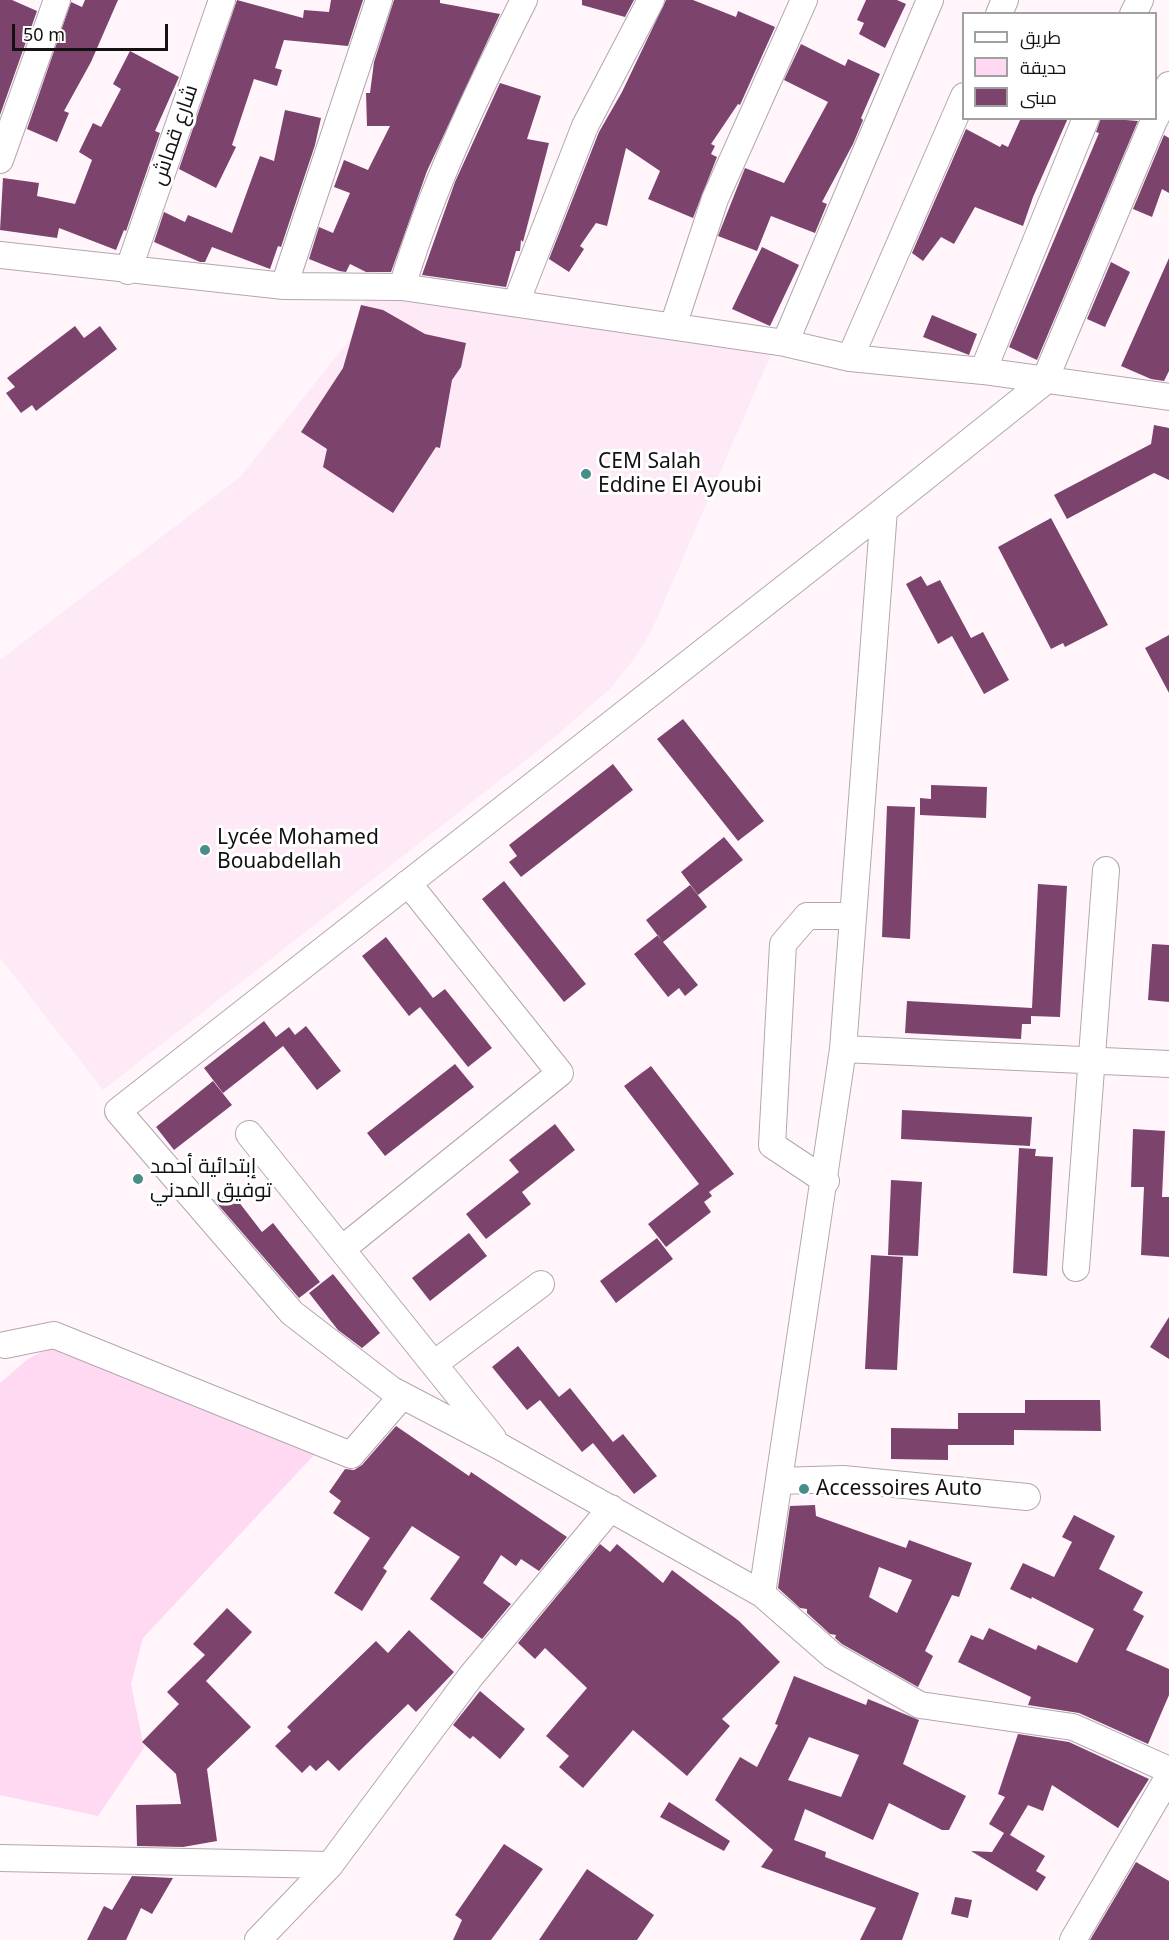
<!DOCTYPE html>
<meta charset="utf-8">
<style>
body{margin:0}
#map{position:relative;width:1169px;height:1940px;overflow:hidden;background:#fff5fb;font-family:"Noto Sans",Cairo,sans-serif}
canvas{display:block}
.legend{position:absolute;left:962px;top:12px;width:195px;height:108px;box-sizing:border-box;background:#fff;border:2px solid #a1a0a1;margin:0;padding:8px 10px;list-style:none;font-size:18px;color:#141113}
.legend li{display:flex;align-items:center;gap:12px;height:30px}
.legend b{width:30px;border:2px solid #a1a0a1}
.scale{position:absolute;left:12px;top:24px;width:156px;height:27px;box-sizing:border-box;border:3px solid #141113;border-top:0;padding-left:8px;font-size:18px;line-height:21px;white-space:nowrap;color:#141113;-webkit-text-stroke:4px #fff;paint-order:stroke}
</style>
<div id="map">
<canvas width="1169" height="1940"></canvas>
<ul class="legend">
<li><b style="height:8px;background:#fff"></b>طريق</li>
<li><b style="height:16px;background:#fed9f1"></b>حديقة</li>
<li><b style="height:16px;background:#7c446c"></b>مبنى</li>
</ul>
<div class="scale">50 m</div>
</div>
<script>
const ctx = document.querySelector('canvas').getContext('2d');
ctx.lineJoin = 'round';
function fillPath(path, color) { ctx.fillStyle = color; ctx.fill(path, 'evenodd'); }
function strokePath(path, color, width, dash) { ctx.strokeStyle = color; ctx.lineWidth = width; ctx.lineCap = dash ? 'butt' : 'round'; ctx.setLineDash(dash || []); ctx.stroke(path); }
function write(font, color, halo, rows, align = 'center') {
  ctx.font = font + ' "Noto Sans",Cairo,sans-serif'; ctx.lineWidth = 6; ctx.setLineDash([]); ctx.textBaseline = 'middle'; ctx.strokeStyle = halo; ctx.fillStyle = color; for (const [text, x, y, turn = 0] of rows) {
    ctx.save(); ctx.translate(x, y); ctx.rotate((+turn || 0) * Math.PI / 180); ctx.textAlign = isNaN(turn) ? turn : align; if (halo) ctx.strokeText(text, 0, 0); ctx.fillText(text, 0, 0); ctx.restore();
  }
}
const built = new Path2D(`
 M366,291l407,59 -122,282 -17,27 -25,31 -60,52 -446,348 -103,-132v-298l240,-183 119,-149z`);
const green = new Path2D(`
 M73,1336l255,104 -185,198 -12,46 13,64 -46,68 -98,-21v-412l28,-24z`);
const building = new Path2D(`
 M0,0h12l25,11 -37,104z
 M85,0h33l-27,62 -27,49 5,2 -12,29 -30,-13 44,-127 11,5z
 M237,0l66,18 1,-8 25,2 2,-12h32l-15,46 -64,-6 -9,28 7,2 -5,16 -23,-7 -22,66 4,2 -20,41 -37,-19z
 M394,0h46v3l60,11 -73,157 -36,101h-25l-16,-8 -4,8 -7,-1 -30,-12 10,-32 14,6 17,-40 -16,-6 10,-27 24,10 22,-44h-23l-1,-33h4l4,-31z
 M582,0h52l-9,17 -43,-12z
 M666,0h27l43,17 2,-6 37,16 -35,78 -2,-1 -27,40 4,2 -4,8 6,3 -24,61 -45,-19 12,-28 -34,-23 -19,78 -11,-3 -16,23 4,3 -15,23 -20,-13 50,-127 23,-40z
 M866,0h31l9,4 -21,44 -26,-14 5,-11 -7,-3z
 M801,44l44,22 3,-7 32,15 -19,44 2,2 -10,24 -31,58 5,2 -12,29 -44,-17 -14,35 -39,-15 27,-68 39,15 44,-81 -44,-22z
 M130,51l49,26 -24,54 5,2 -34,98 -2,-1 -8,20 -57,-22 -2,10 -57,-8 3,-52 36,5 -2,13 38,8 17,-44 -13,-8 14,-29 8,4 20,-38 -8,-5z
 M500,83l41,13 -14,43 22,4 -26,99 -2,-2 -1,11h-4l-10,36 -84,-12 33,-93z
 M285,110l36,8 -6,27 -34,102 -3,-1 -8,23 -58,-22 -7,15h-5l-46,-20 10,-30 21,10 3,-7 44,18 28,-77 14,5z
 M1021,118h47l-35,79 -10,29 -48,-19 -21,37 -13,-7 -18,24 -11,-8 54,-124 34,18 2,-3 6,3z
 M1101,118l37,3 -101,239 -28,-13 90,-214 -3,-1z
 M1164,135l5,3v55l-7,-4 -10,28 -19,-8z
 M762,247l37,18 -29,61 -38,-17z
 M1169,258v113l-5,10 -13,-2 -30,-13z
 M1111,262l19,10 -25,55 -18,-8z
 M361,305l22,5 42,24 41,9 -5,24 -9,13 -12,68 -4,-1 -43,66 -70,-46 4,-18 -26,-17 42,-64z
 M932,315l45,19 -8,21 -46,-18z
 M75,326l9,12 16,-12 17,23 -81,62 -4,-6 -11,8 -15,-20 9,-6 -8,-9z
 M1154,425l15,3v52l-15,-7 -87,46 -13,-24 97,-51z
 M1051,518l57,107 -43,22 -2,-4 -12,6 -53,-102z
 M921,576l6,10 13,-6 31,58 12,-6 26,48 -25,14 -32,-58 -14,8 -32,-60z
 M1169,635v58l-24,-45z
 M683,719l81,102 -26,20 -81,-102z
 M613,764l20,26 -112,87 -12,-15 8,-6 -8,-11z
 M931,785l56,2 -1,31 -66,-3v-17l11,1z
 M887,806l28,1 -5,132 -28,-2z
 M724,837l19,23 -45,35 -17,-23z
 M504,881l82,103 -22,18 -82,-103z
 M1038,884l29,2 -7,131 -29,-1v8h-9l-1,15 -116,-6 2,-32 125,7z
 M690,885l17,22 -44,35 35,43 -13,11 -6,-8 -11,9 -34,-43 24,-19 4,6 -16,-21z
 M386,937l47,61 12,-9 47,59 -24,19 -48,-60 -11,9 -47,-60z
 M1152,944l17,1v57l-21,-2z
 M264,1021l12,16 13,-10 6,8 11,-9 35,45 -24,19 -34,-44 -60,47 -19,-25z
 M455,1064l19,23 -89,69 -18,-23z
 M651,1066l83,108 -25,18 3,4 -8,6 7,10 -45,35 -18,-23 51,-40 -75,-98z
 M213,1081l19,24 -58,45 -18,-23z
 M902,1110l130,7 -2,29 -129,-7z
 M555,1124l20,26 -53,42 9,12 -45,35 -20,-25 53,-42 -10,-12z
 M1133,1129l32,2 -3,66h7v60l-28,-2 3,-68h-13z
 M1019,1148l17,1 -1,7 18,1 -6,119 -34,-3z
 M891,1180l31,2 -4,74 -30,-1z
 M228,1188l34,44 11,-9 47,59 -21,16 -85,-98z
 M469,1233l18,23 -57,45 -18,-23z
 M657,1238l16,21 -57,44 -16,-22z
 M871,1255l32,2 -6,113 -32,-1z
 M333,1274l47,59 -18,15 -24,-18 -29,-37z
 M1169,1317v42l-19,-12z
 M518,1346l41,51 11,-9 43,54 10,-8 34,42 -23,18 -41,-51 -11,9 -42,-52 -13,10 -35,-43z
 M1025,1400h75l1,31 -87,-1v15h-66v15l-57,-1v-31l67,1v-16h67z
 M396,1426l73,50 2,-4 96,65 -28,34 -18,-12 -5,7 -15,-11 -18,28 28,21 -29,35 -52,-40 30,-42 -48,-31 -29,42 4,3 -25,40 -28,-18 36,-55 -37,-25 8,-12 -12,-9 16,-23 9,1 8,-5z
 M815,1505l1,11 90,32 3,-8 63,23 -13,34 -7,-2 -27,56 8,5 -15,31 -76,-43 -7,-6 1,-3 -6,-1 -23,-21v-4l-7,-1 -22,-20 12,-82zM879,1567l33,13 -15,33 -28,-16z
 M1074,1515l41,21 -16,33 44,23 -10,18 11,6 -18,34 43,19v26l-21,49 -69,-31 -51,-8 3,-8 -73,-35 13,-27 12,5 6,-12 47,22 2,-5 39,18 17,-34 -62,-32 -1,2 -21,-10 13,-26 31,14 18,-35 -10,-5z
 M600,1544l10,8 7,-8 46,39 9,-13 67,51 41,41 -58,57 8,7 -43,50 -54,-46 -50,58 -24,-21 10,-11 -23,-20 41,-48 -42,-40 -10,11 -17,-16z
 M227,1608l25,24 -46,49 45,46 -44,42 10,72 -34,6 -46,-1 -1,-41 45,-1 -5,-30 -34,-32 37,-38 -12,-12 38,-37 -12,-11z
 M409,1630l45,42 -38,40 -8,-8 -69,67 -11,-11 -12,11 -6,-6 -8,8 -27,-27 16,-15 -4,-4 89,-86 12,12z
 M794,1676l72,29 2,-6 51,21 -16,44 63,32 -17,34h-7l-53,-27 -16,37 -68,-31 -11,31 32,12 -1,5 94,36 -17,47h-42l16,-32 -115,-41 12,-17 -58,-50 25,-43 17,10 21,-42 -3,-1zM809,1737l50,18 -18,42 -53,-17z
 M480,1691l45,38 -25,30 -27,-23 -3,3 -17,-14z
 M1018,1734l51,8 80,37 -31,49 -66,-43 -9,26 -15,-6 -18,30 35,21 -9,15 10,6 -9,14 -66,-40 21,1 12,-19 -15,-9 16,-27 -7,-3z
 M669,1802l61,39 -6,10 -64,-34z
 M504,1844l39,25 -52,71h-38l9,-20 -7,-5z
 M1136,1862l33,19v59h-79z
 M587,1869l67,46 -17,25h-98z
 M132,1876l41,2 -21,36 -11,-6 -15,32h-39l17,-34 8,4z
 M955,1897l17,3 -4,18 -17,-4z`);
const minor = new Path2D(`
 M999,14l6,-14
 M1133,14l7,-14
 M1156,117l13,-32
 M1155,118l-111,264 -160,128 -41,539 -81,545 71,62 87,49 153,22 96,43
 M0,160l57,-160
 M0,255l284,31 118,1 383,56 65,15 133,13 186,26
 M128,271l94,-271
 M284,286l95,-286
 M402,287c30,-100 75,-194 122,-287
 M516,303l69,-177 66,-126
 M673,326l42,-127 89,-199
 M785,343l145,-343
 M850,358l114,-262
 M983,371l103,-253
 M843,1049l326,15
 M249,1134l244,304
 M826,1181l-54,-36 11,-201 24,-28h46
 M342,1249l218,-176 -152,-190
 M1076,1268l30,-398
 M5,1345l49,-10 297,120 51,-59
 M434,1364l107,-80
 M779,1481l64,-2 184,18
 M762,1594l-263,-148 -107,-56 -100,-77 -174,-202 766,-601
 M0,1858l330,7
 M258,1940l72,-75 141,-189 140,-168
 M1073,1940l96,-164`);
const markers = [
 [586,474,6,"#478e89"],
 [205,850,6,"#478e89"],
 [138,1179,6,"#478e89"],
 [804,1489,6,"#478e89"]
];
const streetNames = [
 ["شارع قماش",175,135,-71]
];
const poiNames = [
 ["CEM Salah",598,462],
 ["Eddine El Ayoubi",598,486],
 ["Lycée Mohamed",217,838],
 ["Bouabdellah",217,862],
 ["إبتدائية أحمد",150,1167],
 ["توفيق المدني",150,1191],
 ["Accessoires Auto",816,1489]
];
fillPath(built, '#fdeaf6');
fillPath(green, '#fed9f1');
fillPath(building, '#7c446c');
strokePath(minor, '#b2a7af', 28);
strokePath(minor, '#fff', 26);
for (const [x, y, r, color] of markers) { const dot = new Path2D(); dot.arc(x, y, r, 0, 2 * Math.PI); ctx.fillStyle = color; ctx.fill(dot); strokePath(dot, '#fff', 2); }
write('21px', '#141113', '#fff', streetNames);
write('21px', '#141113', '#fff', poiNames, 'left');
</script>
